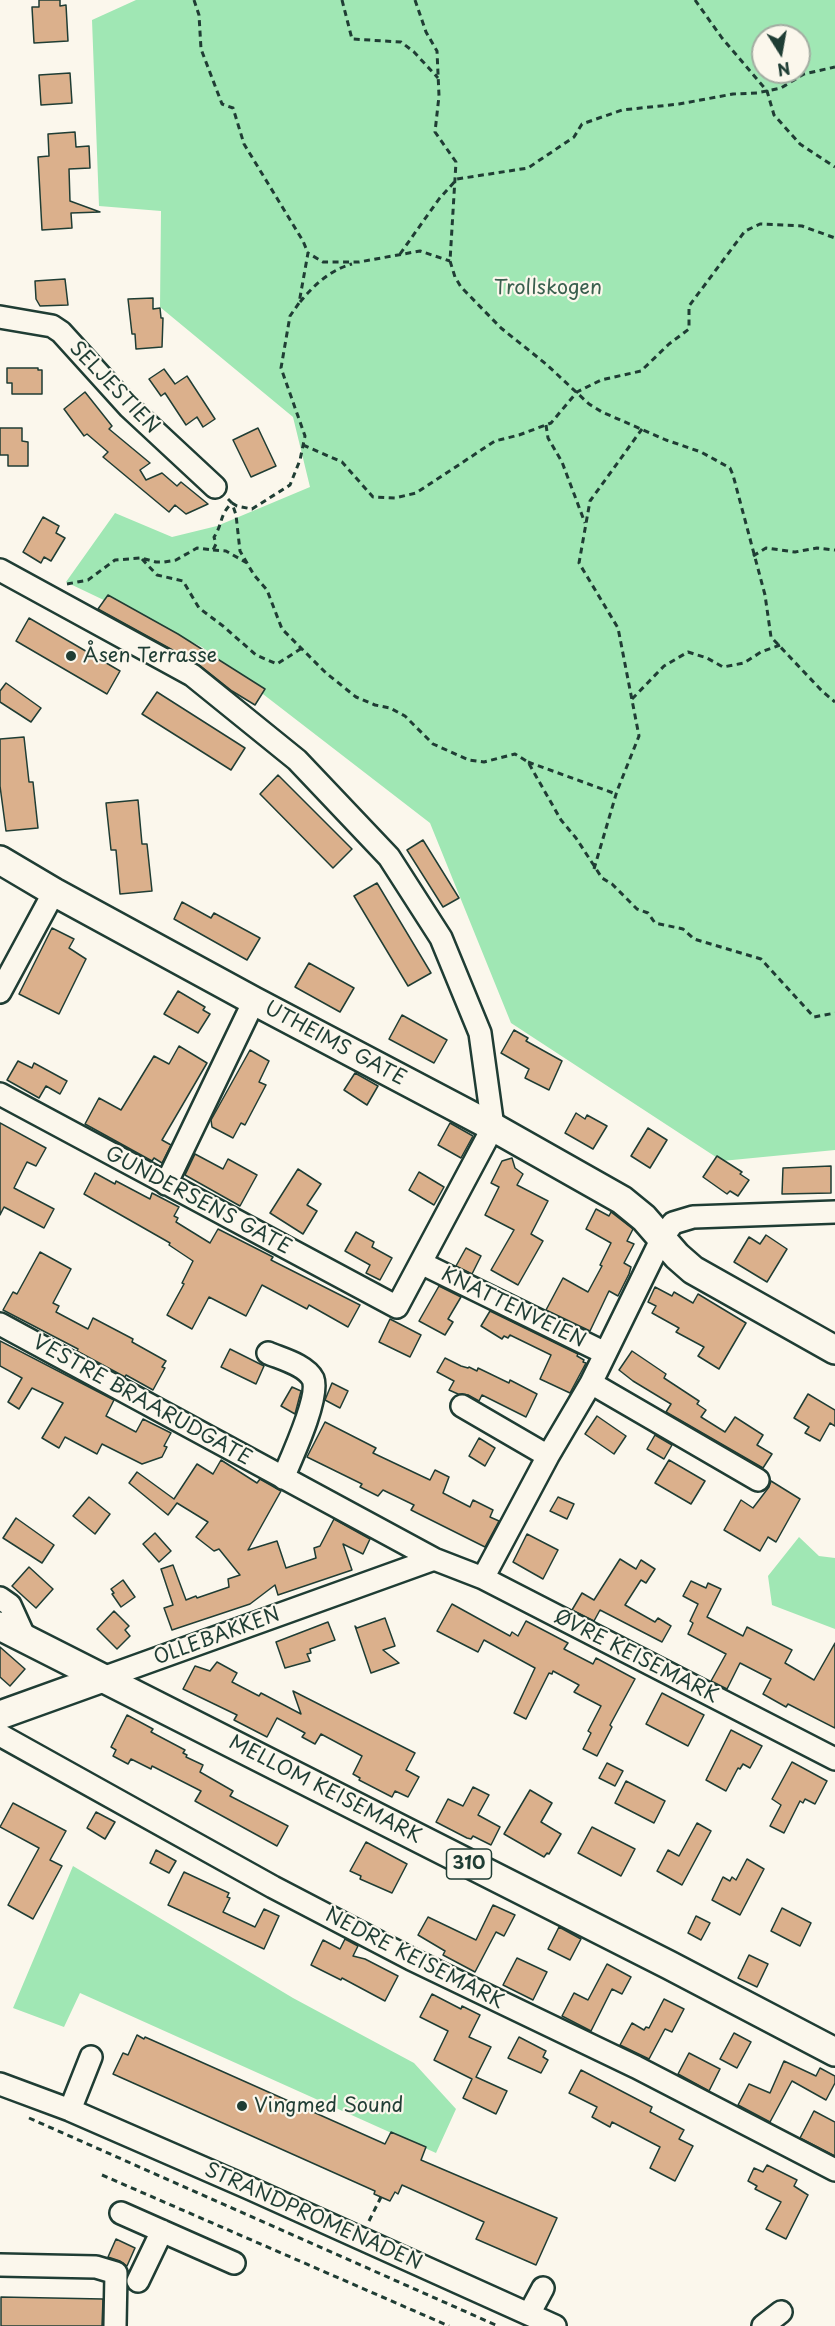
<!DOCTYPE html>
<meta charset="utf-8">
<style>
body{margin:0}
#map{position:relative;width:835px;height:2326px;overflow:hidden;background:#fbf7ec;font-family:"Playpen Sans",sans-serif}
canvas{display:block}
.north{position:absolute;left:751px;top:24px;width:60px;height:60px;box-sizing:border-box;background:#fbf7ec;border:2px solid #a3ada2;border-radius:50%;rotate:169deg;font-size:16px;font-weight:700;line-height:24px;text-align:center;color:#1f3d34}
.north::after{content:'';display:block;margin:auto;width:21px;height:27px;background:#1f3d34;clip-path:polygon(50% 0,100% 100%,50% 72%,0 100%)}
</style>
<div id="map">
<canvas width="835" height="2326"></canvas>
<div class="north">N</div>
</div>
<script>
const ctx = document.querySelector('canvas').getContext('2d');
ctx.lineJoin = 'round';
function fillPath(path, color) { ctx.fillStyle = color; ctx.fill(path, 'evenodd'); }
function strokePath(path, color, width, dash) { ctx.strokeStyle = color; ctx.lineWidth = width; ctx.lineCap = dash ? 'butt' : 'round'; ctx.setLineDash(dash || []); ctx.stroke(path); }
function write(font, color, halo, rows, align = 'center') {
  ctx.font = font + ' "Playpen Sans",sans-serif'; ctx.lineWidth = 4.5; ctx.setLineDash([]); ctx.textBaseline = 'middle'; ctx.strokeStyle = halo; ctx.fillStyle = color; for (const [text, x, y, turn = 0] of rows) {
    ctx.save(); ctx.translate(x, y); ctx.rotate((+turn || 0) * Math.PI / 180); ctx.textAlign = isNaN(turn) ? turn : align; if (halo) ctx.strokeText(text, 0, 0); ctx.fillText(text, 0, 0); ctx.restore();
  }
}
const green = new Path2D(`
 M136,0h699v1150l-113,11 -211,-138 -81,-200 -228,-176 -136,-65 49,-69 57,24 45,-11 93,-39 -17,-70 -133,-110 1,-96 -62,-5 -7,-186zM763,36h36v36h-36z
 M799,1537l20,19 16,2v71l-63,-24 -4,-29z
 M73,1866l220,132 121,65 42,46 -20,44 -356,-160 -16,34 -51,-19z`);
const building = new Path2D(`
 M39,0h21v6l6,-1 2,36 -34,2 -2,-36h7z
 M70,73l2,30 -31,2 -2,-30z
 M75,132l1,15 13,-1 1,22 -21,1 1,32 30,11 -29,1 1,15 -30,2 -4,-73 11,-1 -1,-22z
 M65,279l3,26 -28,1 -4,-7 -1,-18z
 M153,298v11l7,-1 1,10h2l-1,29 -26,2 -1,-15h-3l-4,-35z
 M7,368h31v2h4v24h-30v-11h-5z
 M164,369l11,15 12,-8 28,43 -12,8 -6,-10 -11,8 -21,-32 -4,3 -12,-17z
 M85,392l27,34 -3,3 41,34 -10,7 6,10 16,-7 15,13 4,-4 27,22 -22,10 -11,-9 -6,7 -66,-55 5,-5 -21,-18 -3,2 -20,-27z
 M0,428h22v13l6,1v24h-20v-11h-8z
 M258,428l18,38 -25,11 -18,-37z
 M43,517l16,9 -3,7 9,5 -14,23 -7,-4 -3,6 -18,-11z
 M108,595l70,39 87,55 -10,16 -23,-14 -34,-27 -100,-55z
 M29,618l91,53 -13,23 -91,-53z
 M6,683l35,25 -10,14 -31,-20v-11z
 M157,692l88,56 -14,22 -89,-56z
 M24,737l5,45h4l5,46 -32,3 -6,-45v-47z
 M278,775l74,74 -19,19 -73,-74z
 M138,800l4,44h5l5,47 -32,3 -4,-44h-5l-5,-47z
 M423,840l36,58 -16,9 -36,-57z
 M377,883l54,90 -23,13 -54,-90z
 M182,902l29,16 3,-5 46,25 -13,22 -73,-41z
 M52,928l22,11 -5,9 17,11 -27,55 -40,-20z
 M309,963l45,25 -14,24 -45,-25z
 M178,991l27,16 -2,3 7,4 -12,19 -34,-19z
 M402,1015l45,25 -13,23 -45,-24z
 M514,1030l14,8 -2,3 36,20 -13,29 -24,-12 4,-9 -28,-16z
 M179,1046l28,17 -45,77 9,5 -9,18 -8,-5 -2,3 -67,-37 14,-26 22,12 33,-54 15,8z
 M250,1050l19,11 -10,21 7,3 -21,40 -4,-2 -8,15 -21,-11 -1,-7z
 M18,1061l14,7 2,-5 33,18 -7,13 -14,-8 -7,12 -32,-18z
 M355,1073l23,13 -11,19 -23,-15z
 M576,1113l9,6 2,-4 20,11 -14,23 -28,-16z
 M0,1123l46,25 -10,18 -9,-4 -13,26 40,21 -10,19 -40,-21 -4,8z
 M450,1123l23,13 -12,22 -23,-13z
 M648,1128l19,12 -17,28 -19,-12z
 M195,1154l28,15 5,-10 29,16 -17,31 -55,-31z
 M717,1156l25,16 -2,2 9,6 -11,16 -8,-5 -3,3 -24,-17z
 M512,1158l3,10 8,6 -6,11 31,16 -17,33 12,7 -25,44 -27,-15 23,-40 -29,-15 14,-28 -8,-4 11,-22z
 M831,1166v27l-49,1 1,-26z
 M298,1169l23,15 -14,21 10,6 -14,23 -33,-21z
 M419,1172l25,15 -10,18 -25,-15z
 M95,1173l20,11 1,-3 34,18 2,-6 27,14 -5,9 4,2 -2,4 34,21 8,-14 55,28 -2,3 89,45 -12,22 -39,-22 -2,4 -45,-24 -16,31 -37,-19 -17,32 -25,-14 17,-31 -2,-1 11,-22 -24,-16 1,-2 -86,-49z
 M596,1209l13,7 2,-4 22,17 -6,12 7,3 -10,19 7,4 -2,7 -11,22 -9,-5 -19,40 -44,-21 17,-32 25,14 14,-26 -2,-1 11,-22 -25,-14z
 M356,1232l18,10 -2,5 20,11 -12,22 -14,-7 4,-8 -25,-14z
 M766,1235l21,14 -20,33 -33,-20 15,-25 11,7z
 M466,1248l15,8 -9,18 -16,-8z
 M40,1252l31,17 -18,34 6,3 -3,6 32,17 5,-11 40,21 -1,3 34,19 -4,6 3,1 -12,22 -27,-15 -1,2 -48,-26 1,-2 -75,-39 10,-18 4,2z
 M439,1286l22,11 -13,22 5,3 -8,13 -26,-14z
 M655,1287l17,9 2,-4 19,11 5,-9 48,29 -27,46 -21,-13 6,-9 -28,-15 3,-4 -27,-15 4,-7 -8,-4z
 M490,1311l88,43 -1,2 7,4 -1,2 3,1 -16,30 -30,-14 11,-24 -41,-20 -2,3 -4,-2 -2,3 -21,-13z
 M390,1319l31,16 -11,22 -31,-15z
 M0,1341l114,59 -8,16 30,16 7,-13 28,14 -7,13 3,1 -5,10 -20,7 -40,-20 -5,10 -32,-17 -6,11 -17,-10 21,-35 -31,-15 -13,21 -11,-7 14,-24 -22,-12z
 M230,1349l34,17 -8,18 -35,-17z
 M632,1351l34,23 -2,4 35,23 -2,3 9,6 -5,7 24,15 10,-15 28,18 -6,10 15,9 -9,14 -97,-56 5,-8 -38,-23 -14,-11z
 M445,1358l16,8 7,2 1,-1 8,4 1,-3 31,15 1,-3 27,14 -11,23 -44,-22 -3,6 -11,-6 -10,-1 -9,-4 5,-9 -17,-9z
 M332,1383l16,8 -8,17 -15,-8z
 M292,1387l9,4 -6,23 -14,-8z
 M808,1394l27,16v16l-5,-3 -10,18 -15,-8 4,-6 -15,-9z
 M597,1416l29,20 -12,18 -29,-20z
 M325,1422l51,26 -3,5 57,27 5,-10 14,7 -6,16 27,14 3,-7 20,10 -3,7 9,4 -14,26 -74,-37 3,-5 -31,-15 -5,6 -18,-9 2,-3 -55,-27z
 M655,1435l17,10 -8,14 -17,-10z
 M479,1438l16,10 -10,18 -16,-10z
 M221,1460l36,23 3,-4 21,12 -33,59 29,-9 9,27 30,-10 -2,-10 6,-2 14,-27 36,20 -7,15 -20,-10 9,26 -74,25 -3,-10 -25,19 -78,26 -8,-22 9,-3 -12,-36 12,-4 13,35 10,-4 1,2 32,-11 -1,-8 12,-4 -21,-26 -5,2 -18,-14 12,-15 -31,-19 -9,12 -39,-32 8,-11 37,27 23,-35 16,10z
 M669,1460l36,21 -14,23 -36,-21z
 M771,1481l29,18 -24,43 -8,-5 -8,14 -36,-21 17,-30 12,8 16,-21z
 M89,1497l21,17 -15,20 -22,-18z
 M558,1497l16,7 -7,15 -17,-8z
 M16,1518l38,27 -12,18 -39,-25z
 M155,1533l16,18 -12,11 -16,-18z
 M527,1534l31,16 -15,29 -30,-17z
 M620,1559l16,10 5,-9 14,9 -9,14 -5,-3 -16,25 30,17 3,-4 13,8 -9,16 -62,-32 -6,11 -22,-11 10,-17 12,7z
 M29,1567l24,22 -17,19 -24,-22z
 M123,1580l12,17 -14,10 -9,-13 2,-1 -3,-4z
 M691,1581l15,7 2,-5 13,6 -14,28 36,19 4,-9 45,23 -7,13 29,17 21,-37v85l-47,-24 -2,3 -23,-13 8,-15 -31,-16 -13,26 -16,-8 15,-27 -38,-20 5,-11 -3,-2 8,-17 -15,-8z
 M452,1604l58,32 2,-4 6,4 8,-15 42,22 -4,6 29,15 3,-6 39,21 -25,46 2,2 -15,29 -14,-7 8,-16 -3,-2 13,-25 -27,-14 5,-7 -26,-14 -1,3 -3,-1 -23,46 -12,-6 21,-45 -51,-28 -6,12 -41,-21z
 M114,1611l15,15 -4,4 5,6 -13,13 -20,-20z
 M385,1618l10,28 -12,4 16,13 -28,10 -16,-47 2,2z
 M328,1622l7,18 -25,9 1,4 -4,1 3,7 -25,7 -9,-26z
 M0,1647l25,22 -15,17 -10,-9z
 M217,1662l20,11 -5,9 27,14 2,-3 40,21 -8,-23 122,62 -9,17 13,7 -11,20 -13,-6 -3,6 -33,-17 1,-2 -7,-4 9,-18 -41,-22 -6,10 -13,-7 3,-4 -28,-15 -10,19 -33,-17 3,-5 -54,-26 12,-23 15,5z
 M662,1693l42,22 -16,31 -42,-22z
 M127,1715l26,14 -2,3 34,18 -2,3 4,2 -1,2 17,8 -3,7 33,19 -3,5 58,30 -11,20 -82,-45 6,-10 -49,-25 -1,3 -20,-10 -3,5 -15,-8 3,-6 -5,-3z
 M731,1730l31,16 -12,22 -7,-4 -3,5 -2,-1 -12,23 -20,-11z
 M792,1762l35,19 -12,23 -10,-5 -2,4 -3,-2 -16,32 -14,-7 11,-21 -9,-6z
 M607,1763l16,8 -8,15 -16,-8z
 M626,1781l39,20 -11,22 -39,-20z
 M473,1787l16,8 -11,20 22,12 -9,18 -18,-9 -2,3 -4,-1 -31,-16 12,-23 15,7z
 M530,1790l22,13 -11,19 20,12 -12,20 -2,-1 -3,4 -40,-23z
 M13,1803l53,28 -16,29 12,6 -29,53 -25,-14 31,-57 -39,-21z
 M96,1812l19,10 -10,17 -18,-11z
 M697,1823l14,8 -29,54 -25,-14 11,-21 11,6z
 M592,1827l43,22 -14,27 -43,-23z
 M366,1842l41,22 -15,29 -32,-14 1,-3 -11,-5z
 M156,1850l20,11 -7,12 -19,-10z
 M747,1859l17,10 -24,46 -28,-15 11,-23 7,4 2,-4 4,3z
 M184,1872l45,21 -2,4 3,1 -7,14 32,15 9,-18 15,7 -15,33 -96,-44z
 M493,1905l22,10 -11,21 -8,-4 -21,40 -32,-17 2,-4 -27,-16 10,-18 48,23z
 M782,1908l29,15 -11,23 -29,-15z
 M696,1916l14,7 -9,17 -13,-7z
 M559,1927l22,12 -11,21 -22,-11z
 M345,1939l13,7 -5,10 12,3 33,17 -13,25 -43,-23 -1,2 -30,-15 12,-25 17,9z
 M749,1955l19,9 -11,23 -19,-9z
 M517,1958l30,14 -14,28 -30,-15z
 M607,1964l24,13 -9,17 -10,-5 -21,42 -29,-15 12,-23 14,7z
 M432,1994l29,15 1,-3 18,9 -11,22 22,10 -15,30 31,14 -11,23 -33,-16 9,-19 -38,-19 14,-29 -28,-14z
 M664,1999l20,10 -12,23 -7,-3 -16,30 -29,-14 12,-22 12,7 2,-3 3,1z
 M734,2033l17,9 -14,26 -17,-9z
 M137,2035l7,4 1,-2 240,107 6,-12 35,15 -5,13 136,58 -21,47 -60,-26 8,-17 -82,-37 -4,9 -3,-2 -5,9 -16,-7 1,-3 -262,-117 10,-21 5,2z
 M519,2037l27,14 -3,6 5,3 -7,13 -33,-15z
 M689,2053l31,16 -11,22 -31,-17z
 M784,2061l32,15 4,-8 15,8v7l-9,17 -34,-19 -22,41 -32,-17 11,-21 21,9z
 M581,2070l71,37 -2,5 34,18 -5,9 14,7 -18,35 -25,-13 10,-21 -48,-25 -2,5 -18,-10 5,-10 -28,-14z
 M814,2111l21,11v34l-35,-18z
 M767,2165l30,15 -3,6 14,9 -22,44 -20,-10 15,-27 -26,-13 2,-3 -9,-5 6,-13 9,4z
 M116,2239l19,9 -8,18 -7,-5 -12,-4z
 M1,2297l102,2 -1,27h-101z`);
const path = new Path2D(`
 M194,0l5,15 2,34 21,55 11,4 11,36 59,97 5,12
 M342,0l10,39 49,3 13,10 24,26
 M415,0l11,32 11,19 2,45 -4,36 21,30 -6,99 5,16 6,10 40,41 45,36 43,40 13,8 64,28 35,12 29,16 3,7 32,120 6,42 51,54 13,11
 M695,0l27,38 45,53 7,24 26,29 35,23
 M400,254l39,-55 18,-20 71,-11 46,-31 8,-13 40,-14 57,-6 54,-10 24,-1 24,-5 23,-14 31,-7
 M300,302c14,-17 30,-32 52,-38
 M546,425l2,13 14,24 23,61
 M303,445l39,17 31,35 22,1 21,-5 79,-52 24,-6 32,-12 26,-31 24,-12 40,-9 28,-27 20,-15v-23l56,-75 15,-7 42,2 33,12
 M228,499l4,4 4,12 4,36 14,24 13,15 15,39 44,44 30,24 19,8 15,3 15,8 28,28 36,16 15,2 31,-8 13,8 33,58 15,18 26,40 10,6 25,25 11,4 7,10 28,6 11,10 67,20 53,58 21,-4
 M213,550l13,1 21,12
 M753,556l13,-8 29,4 22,-4 18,2
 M142,559l15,16 26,6 16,27 24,18 33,29 21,9 25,-16
 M67,584l21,-4 27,-20 26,-2 15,4h8l12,-2 21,-12 16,2 3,-6 -2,-7c9,-13 5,-22 18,-34l5,3 15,3 38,-24 10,-25 5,-24 -24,-68 9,-52 9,-13 9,-50 15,9h36l61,-11 30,10
 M632,699l32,-33 24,-14 19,6 16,9 21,-4 17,-11 19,-7
 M528,762l88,32
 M594,869l23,-78 22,-55 -21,-108 -39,-65 11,-62 52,-72
 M29,2118l469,208
 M102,2175l347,151
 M369,2221l12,-24`);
const minor = new Path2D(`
 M0,317l52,9 9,6 68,75 86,80
 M0,570l192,105 105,85 92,97 52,81 39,95 13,94 -96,180 -397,-213
 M0,992l54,-100
 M166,1184l88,-183
 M421,1263l184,90
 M0,1324l434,235 49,19 352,181
 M268,1353c14,6 38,12 45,26 7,18 -22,80 -30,99
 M591,1383l167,97
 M462,1406l86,50
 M483,1578l65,-122 43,-73 71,-145 11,-15 20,-6 142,-5
 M0,1598l10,7 15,33
 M103,1678l331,-119
 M0,1735l273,152 138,72 225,108 199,103
 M0,2084l70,26 179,78 306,138
 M70,2110l21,-53
 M121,2213l113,50
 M0,2265l96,2 20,6 -1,53
 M138,2281l24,-50
 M529,2314l14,-26
 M763,2326l18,-14`);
const major = new Path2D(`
 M0,860l54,32 200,109 239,126 129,73 22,18 33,38 16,14 142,80
 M0,1626l669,339 166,87
 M0,1715l103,-37`);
const markers = [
 [71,656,6,"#1f3d34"],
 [242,2106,6,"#1f3d34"]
];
const shields = [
 [469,1864,45]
];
const shieldNames = [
 ["310",469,1864]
];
const parkNames = [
 ["Trollskogen",548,288]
];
const streetNames = [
 ["SELJESTIEN",114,388,46],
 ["UTHEIMS GATE",335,1044,28],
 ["GUNDERSENS GATE",198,1201,28],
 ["KNATTENVEIEN",513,1308,26],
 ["VESTRE BRAARUDGATE",142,1401,29],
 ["OLLEBAKKEN",217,1637,-20],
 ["ØVRE KEISEMARK",636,1657,27],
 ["MELLOM KEISEMARK",325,1790,27],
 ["NEDRE KEISEMARK",414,1959,27],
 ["STRANDPROMENADEN",313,2217,24]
];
const poiNames = [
 ["Åsen Terrasse",83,656],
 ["Vingmed Sound",254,2106]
];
fillPath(green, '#a0e7b4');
fillPath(building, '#dbb08c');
strokePath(building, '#1f3d34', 1.5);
strokePath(minor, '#1f3d34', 26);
strokePath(major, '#1f3d34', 32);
strokePath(path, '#1f3d34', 3, [6, 4.5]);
strokePath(minor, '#fbf7ec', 21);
strokePath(major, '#fbf7ec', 27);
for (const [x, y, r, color] of markers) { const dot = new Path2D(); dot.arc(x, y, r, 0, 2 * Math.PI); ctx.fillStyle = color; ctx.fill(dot); strokePath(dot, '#fbf7ec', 2); }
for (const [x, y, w] of shields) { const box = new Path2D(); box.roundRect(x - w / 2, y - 15, w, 30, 4.5); ctx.fillStyle = '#fbf7ec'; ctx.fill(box); strokePath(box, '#1f3d34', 1.5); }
write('bold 18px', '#1f3d34', null, shieldNames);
write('20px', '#395f4e', '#fbf7ec', parkNames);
write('20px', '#1f3d34', '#fbf7ec', streetNames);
write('20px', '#1f3d34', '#fbf7ec', poiNames, 'left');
</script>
